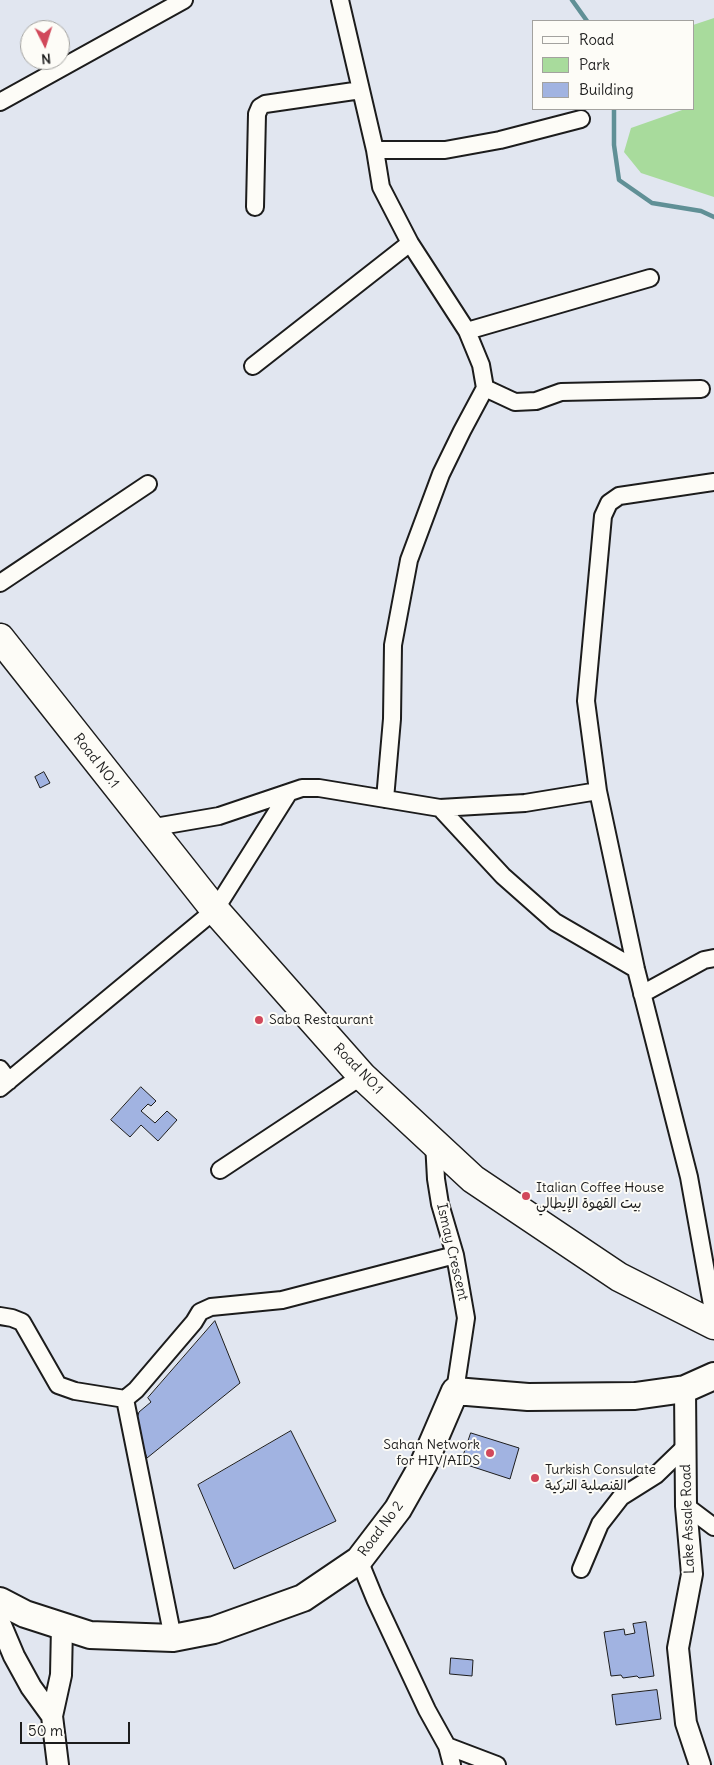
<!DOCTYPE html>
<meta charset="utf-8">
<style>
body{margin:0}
#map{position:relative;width:714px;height:1765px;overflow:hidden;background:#e1e6f0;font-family:Delius,sans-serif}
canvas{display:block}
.legend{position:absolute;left:532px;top:20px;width:162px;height:90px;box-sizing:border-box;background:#fdfcf7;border:1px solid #a3a29f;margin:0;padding:6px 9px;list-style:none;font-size:15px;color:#1c1c1c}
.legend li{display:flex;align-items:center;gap:10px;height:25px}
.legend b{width:25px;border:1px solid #a3a29f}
.north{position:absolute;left:20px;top:20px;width:50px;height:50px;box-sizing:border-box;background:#fdfcf7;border:1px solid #a3a29f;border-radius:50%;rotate:175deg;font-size:14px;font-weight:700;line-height:20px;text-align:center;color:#1c1c1c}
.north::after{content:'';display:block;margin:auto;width:18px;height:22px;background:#d1495b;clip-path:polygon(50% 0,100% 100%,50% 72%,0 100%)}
.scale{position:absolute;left:20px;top:1722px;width:110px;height:22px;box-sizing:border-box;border:2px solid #1c1c1c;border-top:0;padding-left:6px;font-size:15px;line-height:18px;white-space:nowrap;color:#1c1c1c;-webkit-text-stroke:4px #fdfcf7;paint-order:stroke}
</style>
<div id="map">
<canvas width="714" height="1765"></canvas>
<ul class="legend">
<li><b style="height:6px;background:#fdfcf7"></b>Road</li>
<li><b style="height:14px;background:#a8db9c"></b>Park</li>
<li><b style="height:14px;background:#a1b3e1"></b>Building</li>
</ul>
<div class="north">N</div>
<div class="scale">50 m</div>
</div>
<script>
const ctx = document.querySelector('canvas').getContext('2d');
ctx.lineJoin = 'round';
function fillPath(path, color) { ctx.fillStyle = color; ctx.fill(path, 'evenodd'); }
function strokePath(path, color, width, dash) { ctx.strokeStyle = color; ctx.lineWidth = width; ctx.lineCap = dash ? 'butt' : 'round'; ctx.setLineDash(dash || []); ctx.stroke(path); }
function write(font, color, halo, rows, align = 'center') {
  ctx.font = font + ' Delius,"Playpen Sans Arabic",sans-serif'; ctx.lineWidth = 4; ctx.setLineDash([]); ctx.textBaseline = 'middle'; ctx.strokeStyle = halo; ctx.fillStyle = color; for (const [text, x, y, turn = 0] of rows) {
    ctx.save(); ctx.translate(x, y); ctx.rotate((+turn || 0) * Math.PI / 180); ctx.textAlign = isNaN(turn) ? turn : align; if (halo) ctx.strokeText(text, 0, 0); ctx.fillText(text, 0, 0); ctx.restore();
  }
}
const green = new Path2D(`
 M714,18v179l-73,-24 -17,-21 7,-24 54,-19h8v-84z`);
const stream = new Path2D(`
 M572,0l15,21
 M614,109v36l5,35 33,23 49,8 13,6`);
const building = new Path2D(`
 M44,772l6,11 -10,5 -5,-11z
 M141,1087l15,14 -5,5 -3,-2 -7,7 14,12 12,-12 10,9 -19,21 -17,-16 -11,12 -19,-17z
 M215,1321l25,62 -93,75 -12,-33 4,-13 12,-10 -3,-4z
 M291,1431l45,90 -102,48 -36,-84z
 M471,1433l48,15 -9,31 -49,-16z
 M646,1622l8,54 -15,2 -2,-2 -14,2 -2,-3 -10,1 -7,-44 20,-3 1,6 10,-2 -2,-9z
 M451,1658l22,2 -1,16 -22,-2z
 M657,1690l4,29 -45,6 -4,-30z`);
const minor = new Path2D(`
 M340,0l35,150 6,37 29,56 57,88 14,34 4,23 -23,43 -21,43 -32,86 -16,85 -1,74 -7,80
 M0,102l184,-102
 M375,150h70l55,-10 81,-21
 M255,207l2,-93 3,-7 5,-3 96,-14
 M467,331l183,-53
 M253,366l157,-123
 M485,388l30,14 21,-1 25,-9 140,-3
 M714,482l-95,14 -10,7 -6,13 -17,185 12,90 38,178 53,208 25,139
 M0,583l148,-99
 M440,808l63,68 52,46 81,47
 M149,828l70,-12 83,-28h17l121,20 85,-5 73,-12
 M642,994l62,-34 10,-2
 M0,1069l9,12
 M0,1088l215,-178 73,-116
 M434,1142l2,37 4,25 15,51 11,63 -11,73
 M220,1170l142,-94
 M0,1316l12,2 10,4 36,63 17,6 50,8 11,-9 58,-68 6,-10 11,-5 71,-7 173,-45
 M125,1399l48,239
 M686,1506l28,21
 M359,1560l16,39 52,111 20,36 5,19
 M581,1569l19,-45 21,-27 35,-22 29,-28
 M447,1746l50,19`);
const tertiary = new Path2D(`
 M685,1389l1,117 6,68 -14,74 8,75 14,42
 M0,1623l14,33 17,31 21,29
 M58,1765l-6,-49 9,-41 1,-49`);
const primary = new Path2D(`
 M0,1601l25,13 65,21 83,3 41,-8 89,-32 56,-38 39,-51 26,-46 31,-72 73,6 107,-1 50,-7 29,-13`);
const trunk = new Path2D(`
 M0,638l215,272 147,166 111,103 146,98 95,48`);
const markers = [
 [259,1020,5,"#d1495b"],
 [526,1196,5,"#d1495b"],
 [490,1453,5,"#d1495b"],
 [535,1478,5,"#d1495b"]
];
const streetNames = [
 ["Road NO.1",96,761,52],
 ["Road NO.1",358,1069,46],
 ["Ismay Crescent",452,1252,77],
 ["Lake Assale Road",688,1519,-92],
 ["Road No 2",381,1529,-53]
];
const poiNames = [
 ["Saba Restaurant",269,1020],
 ["Italian Coffee House",536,1188],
 ["بيت القهوة الإيطالي",536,1204],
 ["Sahan Network",480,1445,"right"],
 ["for HIV/AIDS",480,1461,"right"],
 ["Turkish Consulate",545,1470],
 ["القنصلية التركية",545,1486]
];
fillPath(green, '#a8db9c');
strokePath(stream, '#609096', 4.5);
fillPath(building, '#a1b3e1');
strokePath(building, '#1c1c1c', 1);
strokePath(minor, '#1c1c1c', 20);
strokePath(tertiary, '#1c1c1c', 24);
strokePath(primary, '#1c1c1c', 30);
strokePath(trunk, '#1c1c1c', 31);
strokePath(minor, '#fdfcf7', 16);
strokePath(tertiary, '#fdfcf7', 20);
strokePath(primary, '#fdfcf7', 26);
strokePath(trunk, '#fdfcf7', 28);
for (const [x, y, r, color] of markers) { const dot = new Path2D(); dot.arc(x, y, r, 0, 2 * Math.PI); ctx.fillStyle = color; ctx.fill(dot); strokePath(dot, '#fdfcf7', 2); }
write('14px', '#1c1c1c', '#fdfcf7', streetNames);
write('14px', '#1c1c1c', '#fdfcf7', poiNames, 'left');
</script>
